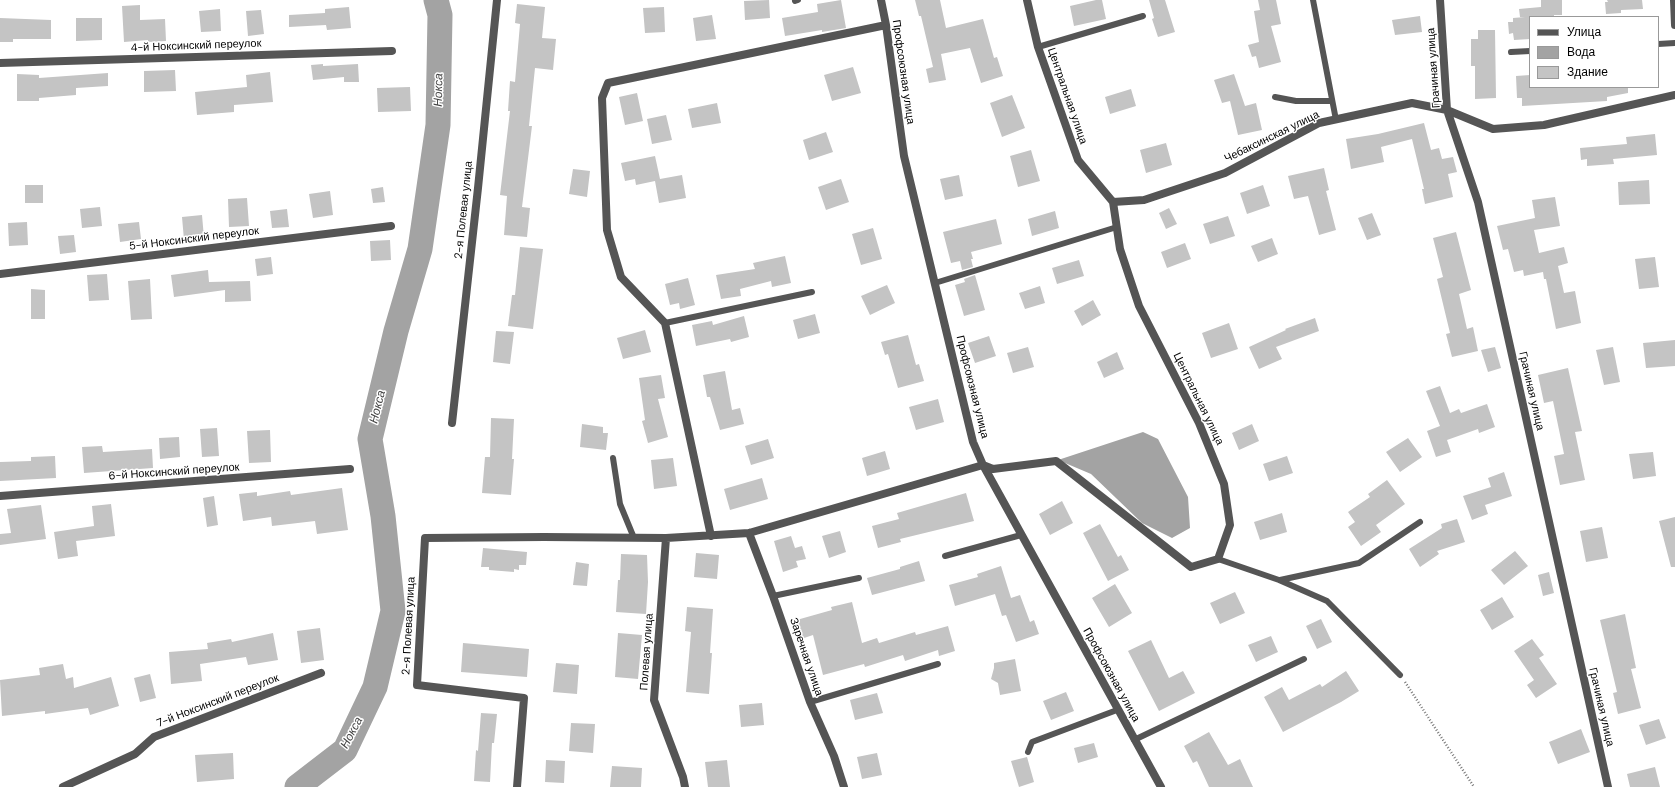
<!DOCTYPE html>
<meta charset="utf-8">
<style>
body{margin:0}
#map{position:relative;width:1675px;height:787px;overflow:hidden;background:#fff;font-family:"DM Sans",sans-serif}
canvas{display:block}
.legend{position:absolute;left:1529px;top:16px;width:130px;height:72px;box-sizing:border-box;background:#fff;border:1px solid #999;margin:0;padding:5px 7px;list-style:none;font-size:12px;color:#000}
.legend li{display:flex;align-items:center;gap:8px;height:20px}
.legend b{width:20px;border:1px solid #999}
</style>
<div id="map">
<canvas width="1675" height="787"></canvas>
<ul class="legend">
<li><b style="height:5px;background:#555"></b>Улица</li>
<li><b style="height:11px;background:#a3a3a3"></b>Вода</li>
<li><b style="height:11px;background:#c4c4c4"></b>Здание</li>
</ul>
</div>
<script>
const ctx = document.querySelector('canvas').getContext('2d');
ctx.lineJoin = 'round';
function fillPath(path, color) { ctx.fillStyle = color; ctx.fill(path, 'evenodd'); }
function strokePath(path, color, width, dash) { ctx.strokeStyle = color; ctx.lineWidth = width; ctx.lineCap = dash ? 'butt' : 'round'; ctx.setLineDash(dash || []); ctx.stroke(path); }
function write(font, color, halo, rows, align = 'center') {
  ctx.font = font + ' "DM Sans",sans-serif'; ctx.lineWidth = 3; ctx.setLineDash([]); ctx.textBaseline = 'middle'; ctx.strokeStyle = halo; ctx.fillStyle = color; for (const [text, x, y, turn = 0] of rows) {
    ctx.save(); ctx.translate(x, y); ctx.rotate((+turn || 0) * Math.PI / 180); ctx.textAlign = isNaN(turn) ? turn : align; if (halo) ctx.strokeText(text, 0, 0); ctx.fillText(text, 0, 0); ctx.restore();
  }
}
const water = new Path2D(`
 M1143,432l15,7 30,58 2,31 -18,10 -30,-15 -51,-49 -33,-14z`);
const river = new Path2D(`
 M297,787l48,-37 30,-63 18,-76 -10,-95 -13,-77 26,-108 24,-82 18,-124 2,-110 -4,-15`);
const building = new Path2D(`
 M769,0l1,18 -25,2 -1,-19z
 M841,0l5,28 -24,4v-2l-37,6 -3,-18 36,-6 -1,-8z
 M915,0h25l6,28 37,-9 11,39 3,-1 6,19 -22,7 -11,-35 -29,6 5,26 -17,3 -3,-14 7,-2 -12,-51h-2z
 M1096,0h6l4,19 -32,7 -4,-20z
 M1149,0h16l10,32 -17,5 -6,-18 2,-1z
 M1258,0h18l5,24 -10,2 10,36 -22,6 -3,-12 -4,1 -4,-12 11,-3 -5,-31 6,-1z
 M1541,0h21v15h-8v2h-24v22l-16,1 -1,-7 -4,1 -1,-12h5v-4l12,-1h-5l-1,-8 22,-2z
 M1607,0h35l1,9 -22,1v3l-15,1 -1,-12h3z
 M517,4l28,3 -3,31 14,1 -3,31 -18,-2 -6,58h3l-10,81 8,1 -3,29 -23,-2 3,-39 -7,-1 10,-84h-2l2,-30 5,1 5,-58 -5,-1z
 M140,5v15l25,-1 1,22 -18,1v-2l-24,2 -2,-36z
 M349,7l2,21 -24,2 -1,-5 -37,2v-12l36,-2v-4z
 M664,7l1,25 -20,1 -2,-25z
 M220,9l1,22 -20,1 -2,-21z
 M261,10l3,24 -16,2 -2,-25z
 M712,15l4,24 -20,2 -3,-23z
 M1420,16l2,16 -27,3 -3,-15z
 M0,18l51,2v19h-38v3h-13z
 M76,18h26v22l-26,1z
 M1478,30h17l1,68 -21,1v-33h-4v-27h7z
 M323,64v2l35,-2 1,18h-15v-5l-31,3 -2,-15z
 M853,67l8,26 -29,8 -8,-26z
 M175,70l1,21 -32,1v-21z
 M270,72l3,30 -39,3v7l-37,3 -2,-23 52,-5 -1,-12z
 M108,73v13l-32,2v7l-37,3v3h-22v-27l22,1v3z
 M1234,74l11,32 11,-3 6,27 -24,5 -8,-34 -8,2 -8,-23z
 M1530,75v12h98v6l-21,4v4l-85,5v-8h-5l-1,-22z
 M410,87l1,24 -33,1 -1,-24z
 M1131,89l5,17 -26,8 -5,-17z
 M637,93l6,28 -18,4 -6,-28z
 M1012,95l13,33 -23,9 -12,-34z
 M717,103l4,20 -29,5 -4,-19z
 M666,115l6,25 -20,4 -5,-25z
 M1424,123l7,27 8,-2 3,11 11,-2 4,15 -9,2 5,23 -28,7 -3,-15h2l-12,-50 -31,8 3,15 -33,7 -5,-30 32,-5z
 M826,132l7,20 -24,8 -6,-20z
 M1655,134l2,21 -44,4 1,5 -27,2v-7l-6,1 -1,-12 47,-4 -1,-7z
 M1166,143l6,22 -26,8 -6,-23z
 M1031,150l9,31 -22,6 -8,-31z
 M655,156l5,23 22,-4 4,23 -27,5 -4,-22 -19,4 -1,-6 -10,2 -4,-18z
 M1324,168l5,22 -3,1 10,39 -17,5 -11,-39 -14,3 -6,-23z
 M573,169l17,2 -3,26 -18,-3z
 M959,175l4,21 -18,4 -5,-21z
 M841,179l8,23 -23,8 -8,-23z
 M1649,180l1,24 -31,1 -1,-23z
 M25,185h18v18h-18z
 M1263,185l7,21 -23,8 -7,-21z
 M383,187l2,15 -12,1 -2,-14z
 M330,191l3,24 -20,3 -4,-24z
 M1555,197l5,29 -26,4 5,23 25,-6 4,16 -10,3 6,27 11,-2 6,32 -25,6 -10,-50h-2l-1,-7 -19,4 -1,-6 -9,2 -6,-23 -5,1 -6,-24 38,-8 -3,-18z
 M247,198l2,28 -20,1 -1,-28z
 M100,207l2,19 -20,2 -2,-19z
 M1169,208l8,16 -11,5 -7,-16z
 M287,209l2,18 -17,1 -2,-17z
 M1055,211l4,17 -27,8 -4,-17z
 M1372,213l9,22 -14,5 -9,-22z
 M202,215l2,23 -20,2 -2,-23z
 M1228,216l7,20 -25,8 -7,-20z
 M996,219l6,25 -31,8 2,7h-2l2,8 -11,3 -2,-9 -9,2 -8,-31z
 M27,222l1,23 -19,1 -1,-23z
 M139,222l2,17 -21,3 -2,-18z
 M873,228l9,31 -21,6 -9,-31z
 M1456,232l15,58 -12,4 8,35 6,-2 5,24 -26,6 -6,-23 4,-1 -13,-54 6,-2 -10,-39z
 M74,235l2,17 -16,2 -2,-18z
 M1272,238l6,16 -20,8 -7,-16z
 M390,240l1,20 -20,1 -1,-20z
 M1185,243l6,16 -24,9 -6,-16z
 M520,247l23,2 -10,80 -25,-3 4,-31h3z
 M785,256l6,27 -19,4 -1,-6 -31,8 1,7 -20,3 -5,-24 39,-6 -2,-6z
 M271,257l2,17 -16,2 -2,-17z
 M1655,257l4,30 -20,2 -4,-30z
 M1079,260l5,16 -27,8 -5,-16z
 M208,270l1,12 41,-1 1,20 -26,1v-12l-51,7 -3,-22z
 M107,274l2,26 -20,1 -2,-26z
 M975,275l10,35 -21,6 -9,-31 10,-3 -1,-3z
 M688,278l7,27 -15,4 -1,-6 -9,2 -5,-21z
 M150,279l2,40 -21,1 -3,-39z
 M887,285l8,18 -25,12 -9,-19z
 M1040,286l5,17 -20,6 -6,-16z
 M31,289l14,1v29h-14z
 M1093,300l8,15 -19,11 -8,-15z
 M815,314l5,19 -22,6 -5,-19z
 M744,316l5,21 -18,5 -1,-3 -34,7 -4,-21 20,-4 1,4z
 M1315,318l4,13 -43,16 6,12 -23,10 -10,-22 37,-17 -1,-1z
 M1229,323l9,26 -27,9 -9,-25z
 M645,330l6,22 -28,7 -6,-21z
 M496,331l18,1 -4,32 -17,-2z
 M908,335l8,30 3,-1 5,17 -26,7 -10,-34 -3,1 -4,-13z
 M989,336l7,20 -21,7 -7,-20z
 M1675,340v26l-29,2 -3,-25z
 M1028,347l6,20 -21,6 -6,-20z
 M1495,347l6,21 -13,4 -7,-22z
 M1613,347l7,35 -16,3 -8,-35z
 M1117,352l7,17 -20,9 -7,-16z
 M1568,368l14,63 -7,1 10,48 -25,5 -6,-29 10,-2 -11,-53 -9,2 -6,-28z
 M725,371l7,39 8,-2 4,16 -24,6 -10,-33h-3l-4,-22z
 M661,375l4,23 -7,1 10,38 -20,6 -6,-22 3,-1 -6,-42z
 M1440,386l10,27 9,-4 2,4 26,-9 8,23 -16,6 -1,-4 -31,11 4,12 -15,5 -9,-26 13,-5 -14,-35z
 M938,399l6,23 -28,8 -7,-23z
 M491,418l23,1 -2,40h2l-3,36 -29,-2 3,-36h5z
 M582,424l21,3v6h5l-2,17 -26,-3z
 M1252,424l7,17 -20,9 -7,-17z
 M217,428l2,28 -17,1 -2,-28z
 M270,430l1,32 -22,1 -2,-32z
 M179,437l1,20 -20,2 -1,-21z
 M1408,438l14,19 -22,15 -14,-20z
 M768,439l6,19 -23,7 -6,-19z
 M102,446l1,6 49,-3 1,19 -69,5 -2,-26z
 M885,451l5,18 -23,7 -5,-18z
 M1653,452l3,24 -23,3 -4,-25z
 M55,456l1,22 -56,3v-19l31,-1v-4z
 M1287,456l6,17 -24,8 -6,-17z
 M673,458l4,28 -23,3 -3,-29z
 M1504,472l8,24 -27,9 3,9 -16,6 -9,-24 28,-9 -3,-9z
 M762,478l6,21 -38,11 -6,-21z
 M1387,480l18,24 -29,21 5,7 -20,14 -13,-19 7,-5 -7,-10 22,-15 -2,-3z
 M342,488l6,42 -31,4 -2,-13 -43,5 -1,-9 -28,4 -4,-27 18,-2v4l33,-5 1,4z
 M966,493l8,28 -74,18 1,3 -23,6 -6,-22 27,-7 -2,-6z
 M214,496l4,29 -11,2 -4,-29z
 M1062,501l11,22 -23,12 -11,-21z
 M111,504l4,32 -39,5 2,15 -20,3 -4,-27 40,-6 -2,-20z
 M41,505l5,34 -46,6v-11l11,-1 -4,-24z
 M1282,513l5,19 -27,8 -6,-18z
 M1675,517v50h-4l-12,-46z
 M1457,519l8,23 -28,9 2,3 -19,13 -11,-18 33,-21 -1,-4z
 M1100,524l18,33 3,-2 8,15 -21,11 -25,-48z
 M1602,527l6,31 -22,4 -6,-31z
 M840,531l6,21 -17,6 -7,-22z
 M791,536l4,12 7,-2 4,13 -10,2 2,6 -15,5 -9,-31z
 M483,548l44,4 -1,13h-7v5l-5,-1v3l-25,-2v-3h-8z
 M1515,551l13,15 -24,19 -13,-15z
 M696,553l23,2 -2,24 -23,-2z
 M621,554l26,1 1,27 -2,32 -30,-2 2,-32h2z
 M919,561l6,20 -53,14 -5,-17 33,-9v-2z
 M576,562l13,2 -2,22 -14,-1z
 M1001,566l10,32 9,-3 10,27 4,-2 5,14 -23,8 -10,-27 -4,1 -7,-22 -40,12 -6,-21 29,-8 -1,-3z
 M1549,572l5,21 -11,3 -5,-21z
 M1115,584l17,29 -23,14 -17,-29z
 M1235,592l10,21 -25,11 -10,-21z
 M1502,597l12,20 -22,13 -12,-20z
 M852,602l10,41 15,-5 2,5 36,-11 1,3 32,-9 7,25 -16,5 -1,-6 -33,11 -2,-6 -38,12 -1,-3 -41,11 -10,-40 -15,5 -5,-19 39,-11 -1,-3z
 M687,607l26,2 -3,44h2l-3,41 -23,-2 5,-60 -6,-1z
 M1625,614l11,54 -5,1 10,39 -23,6 -5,-21 4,-1 -17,-72z
 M1321,619l11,23 -15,7 -11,-23z
 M320,628l4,32 -23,3 -4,-32z
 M273,633l5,27 -30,5 -2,-8 -46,7 2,17 -31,3 -2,-32 39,-3 -1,-6 24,-4 1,3z
 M618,633l24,2 -4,44 -23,-2z
 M1271,636l7,16 -22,10 -8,-17z
 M1532,639l12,16 -5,3 18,26 -21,14 -9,-13 7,-5 -20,-29z
 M1151,640l18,38 14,-7 12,22 -36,18 -31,-60z
 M463,643l66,6 -2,28 -66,-5z
 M1015,659l6,32 -21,4 -2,-12 -7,-4 3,-11v-5z
 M556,663l23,2 -2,29 -24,-2z
 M63,664l3,15 7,-2 1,11 37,-11 8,29 -29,9 -2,-7 -43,6v-3l-43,5 -2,-36 40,-5 -1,-7z
 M1346,671l13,20 -18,11 -58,30 -19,-35 18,-10 7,13 31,-16 2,3z
 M150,674l6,24 -16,4 -6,-24z
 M1066,692l8,19 -23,9 -8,-19z
 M877,693l6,20 -28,7 -5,-20z
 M762,703l2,22 -23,2 -2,-22z
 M481,713l16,1 -3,29h-2l-2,39 -16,-1 2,-31 2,1z
 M1659,719l7,19 -20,7 -7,-20z
 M571,723l24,1 -2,29 -24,-2z
 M1581,729l9,23 -32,12 -9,-22z
 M1209,732l19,33 12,-6 13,28h-44l-12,-26 -4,2 -9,-17z
 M1094,743l4,14 -20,6 -4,-15z
 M233,753l1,26 -37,3 -2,-27z
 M877,753l5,22 -20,4 -5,-22z
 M1027,757l7,25 -15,5 -8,-26z
 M546,760l19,1 -1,22 -19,-1z
 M727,760l3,27h-22l-3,-25z
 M612,766l30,2 -1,19h-31z
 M1655,767l5,20h-30l-3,-13z`);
const path = new Path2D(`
 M1405,682l69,105`);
const lane = new Path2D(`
 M1313,0l23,120
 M795,1l3,-1
 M1658,44l17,-1
 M1038,47l105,-31
 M1511,52l19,-1
 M1275,97l21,4h36
 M935,283l182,-56
 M665,323l147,-31
 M613,458l7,46 14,34
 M945,556l76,-21
 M1218,559l61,21 48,21 73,74
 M1280,580l79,-17 61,-41
 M773,596l86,-18
 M810,702l128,-38
 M1134,740l170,-81
 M1028,752l4,-10 85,-32`);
const street = new Path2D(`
 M881,0l5,25 18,131 69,286 10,23 178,322
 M1440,0l7,110 31,92 130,585
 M1674,0l1,25
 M0,63l392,-12
 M1113,202l31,-2 81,-27 94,-50 93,-20 35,7 46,19 51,-4 131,-30
 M0,274l391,-48
 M452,423l26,-235 19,-188
 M0,496l350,-27
 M749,533l24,63 37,106 24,54 10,31
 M711,536l-46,-213 -44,-46 -14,-47 -5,-132 6,-15 278,-58
 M666,538l-12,162 29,77 2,10
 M63,787l72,-33 19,-17 167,-64
 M517,787l7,-89 -107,-13 8,-147 119,-1 122,1 83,-5 234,-68 10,4 63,-8 135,106 27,-8 12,-34 -6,-41 -25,-61 -60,-117 -19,-57 -7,-47 -35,-42 -40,-113 -11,-47`);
const streetNames = [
 ["4-й Ноксинский переулок",196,46,-2],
 ["Грачиная улица",1434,68,-94],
 ["Профсоюзная улица",903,72,82],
 ["Центральная улица",1067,96,71],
 ["Чебаксинская улица",1272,137,-26],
 ["2-я Полевая улица",464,210,-84],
 ["5-й Ноксинский переулок",194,239,-7],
 ["Профсоюзная улица",972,387,76],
 ["Грачиная улица",1531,391,77],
 ["Центральная улица",1198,399,64],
 ["6-й Ноксинский переулок",174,472,-4],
 ["2-я Полевая улица",409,626,-87],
 ["Полевая улица",647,652,-86],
 ["Заречная улица",806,657,71],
 ["Профсоюзная улица",1111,675,61],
 ["7-й Ноксинский переулок",218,701,-21],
 ["Грачиная улица",1601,707,77]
];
const waterNames = [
 ["Нокса",439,90,-89],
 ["Нокса",378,407,-76],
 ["Нокса",352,733,-62]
];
fillPath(water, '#a3a3a3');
strokePath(river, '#a3a3a3', 25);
fillPath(building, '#c4c4c4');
strokePath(path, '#777', 2.5, [1, 2]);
strokePath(lane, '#555', 6);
strokePath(street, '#555', 8);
write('11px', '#000', '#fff', streetNames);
write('italic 12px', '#444', '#fff', waterNames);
</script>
